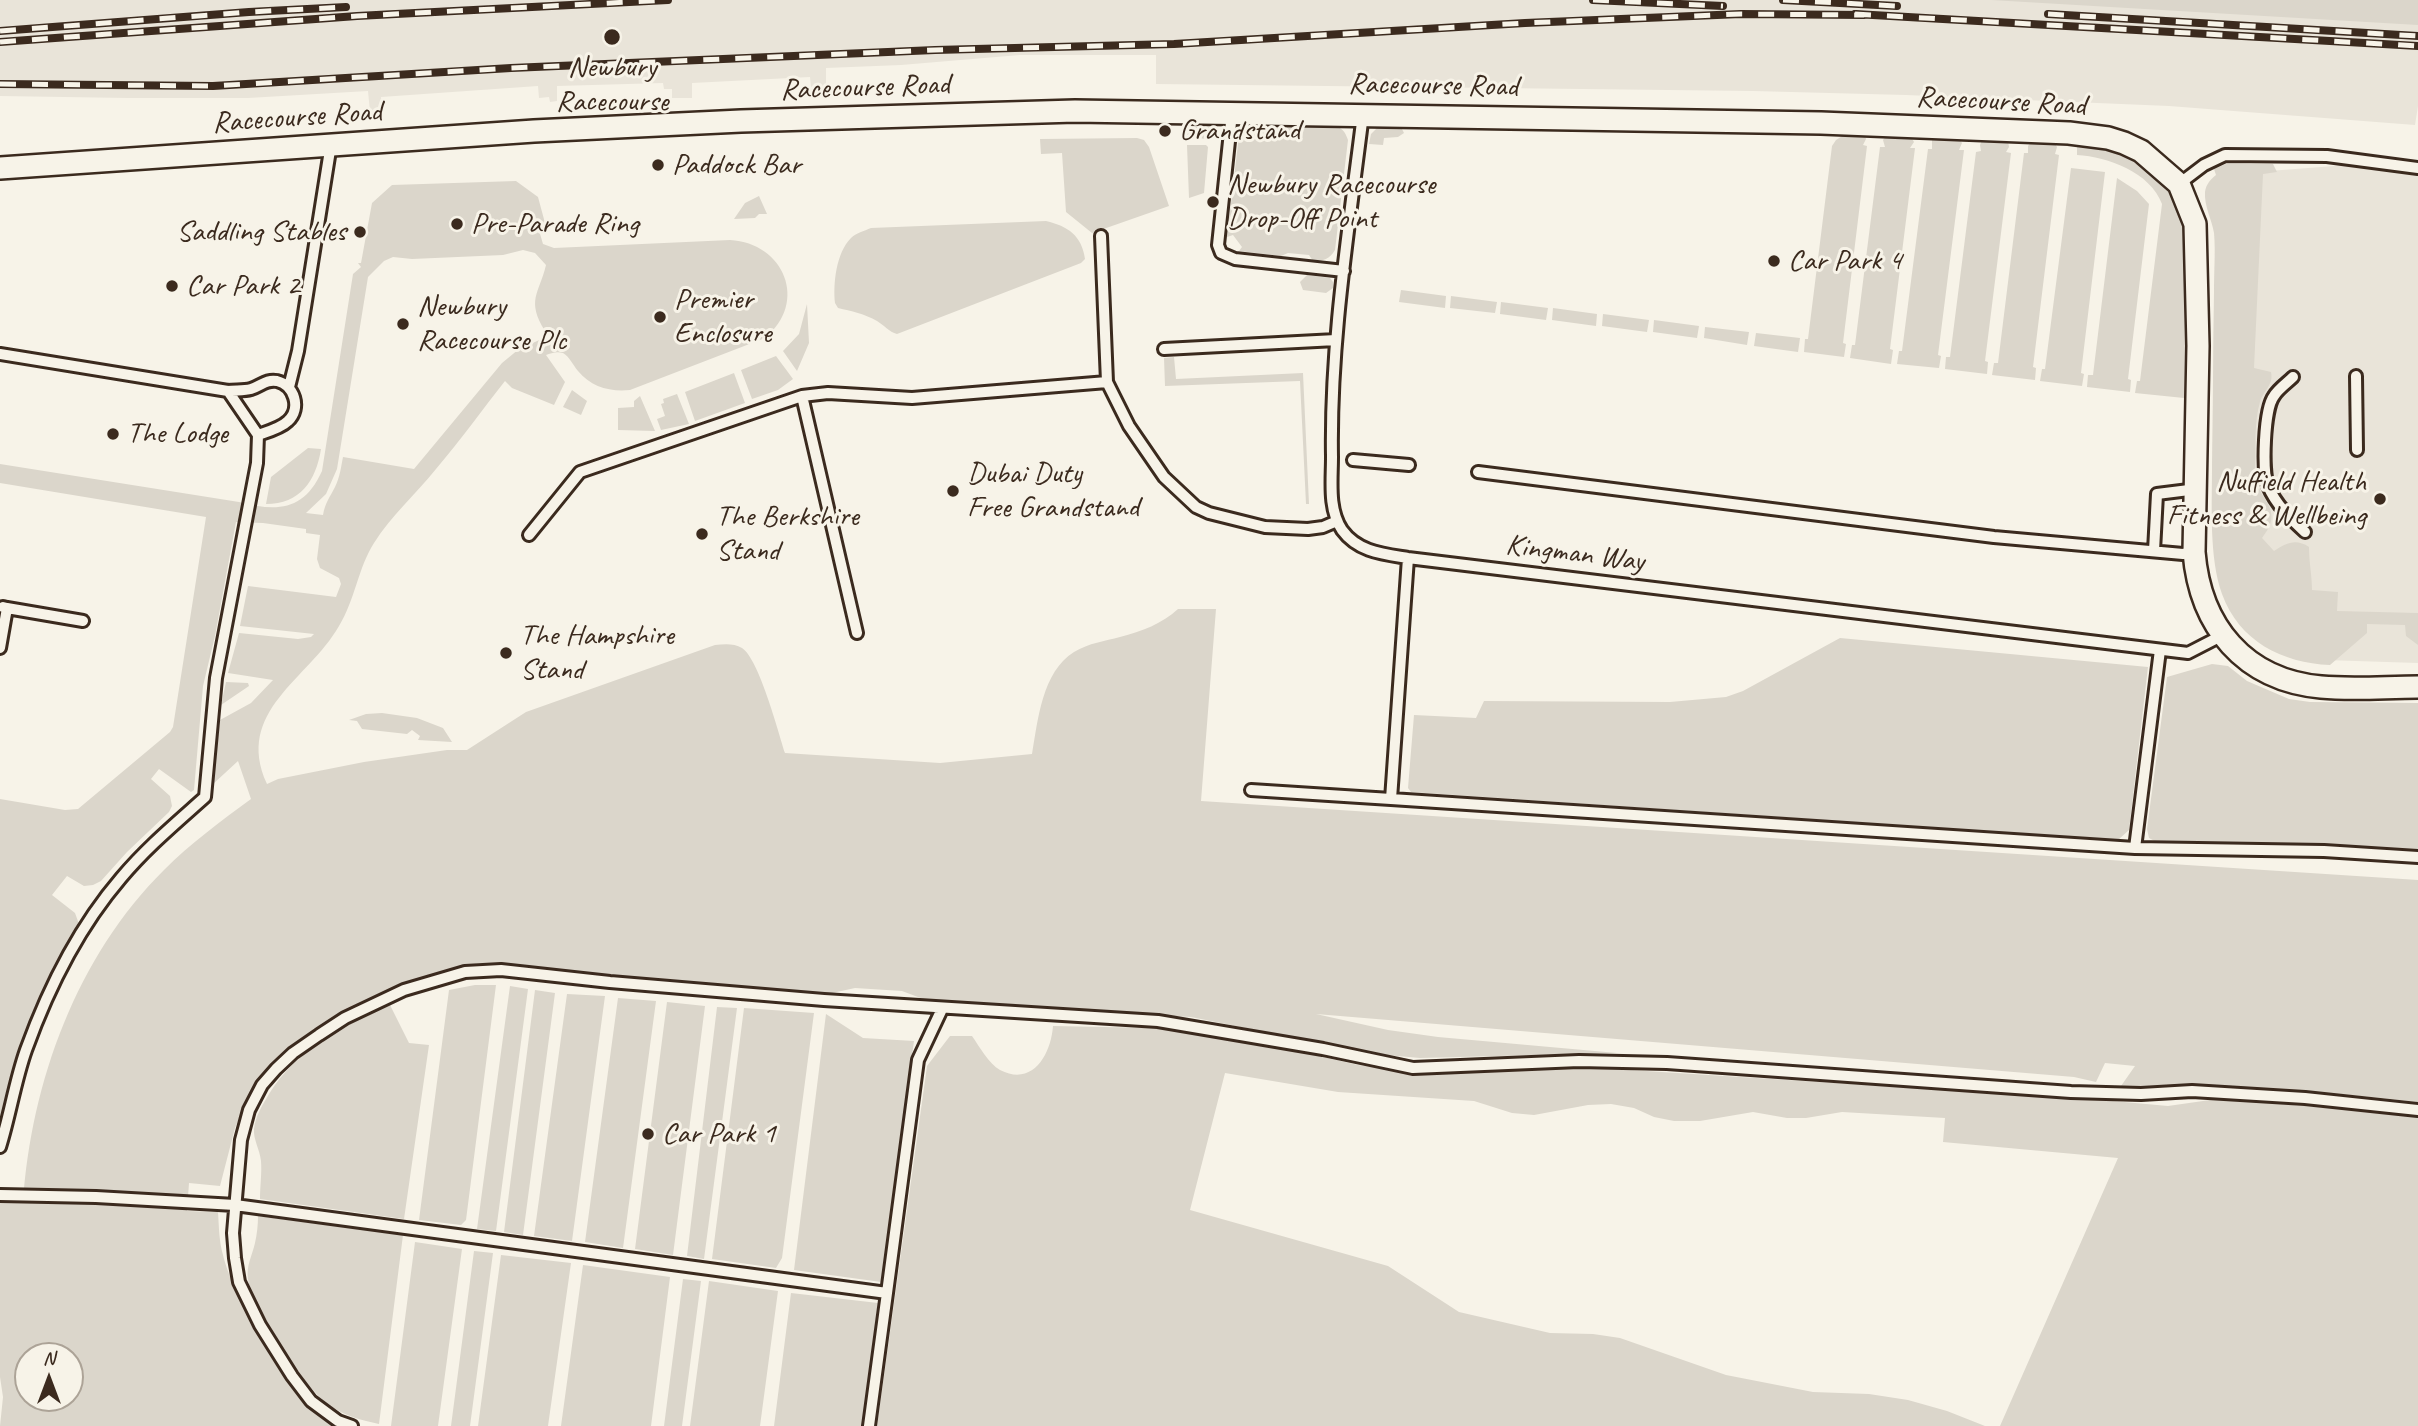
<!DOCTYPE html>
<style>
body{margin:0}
#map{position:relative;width:2418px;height:1426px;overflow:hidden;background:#f7f3e8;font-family:Caveat,sans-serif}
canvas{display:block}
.north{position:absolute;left:14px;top:1342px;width:70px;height:70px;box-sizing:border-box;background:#f7f3e8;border:2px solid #aca397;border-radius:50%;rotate:0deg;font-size:19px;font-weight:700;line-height:28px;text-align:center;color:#3b2a1e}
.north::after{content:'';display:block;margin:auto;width:24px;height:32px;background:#3b2a1e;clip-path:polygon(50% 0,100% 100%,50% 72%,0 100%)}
</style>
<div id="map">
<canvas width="2418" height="1426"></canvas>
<div class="north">N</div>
</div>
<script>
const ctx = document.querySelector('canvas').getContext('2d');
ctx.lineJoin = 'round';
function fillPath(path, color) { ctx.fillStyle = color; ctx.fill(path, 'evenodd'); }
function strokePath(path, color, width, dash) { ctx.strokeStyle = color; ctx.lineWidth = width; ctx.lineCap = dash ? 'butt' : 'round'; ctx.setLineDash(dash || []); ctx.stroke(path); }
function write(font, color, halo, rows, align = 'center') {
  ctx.font = font + ' Caveat,sans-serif'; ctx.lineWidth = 6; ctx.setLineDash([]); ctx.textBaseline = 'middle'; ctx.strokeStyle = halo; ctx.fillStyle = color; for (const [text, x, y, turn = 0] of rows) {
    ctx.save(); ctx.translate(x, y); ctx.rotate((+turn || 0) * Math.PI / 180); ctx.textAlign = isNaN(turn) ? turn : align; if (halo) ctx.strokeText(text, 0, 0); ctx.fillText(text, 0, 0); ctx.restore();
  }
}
const built = new Path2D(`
 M0,0h2418v106l-3,19 -246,-19 -263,-11 -153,-4 -597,-7v-29h-136l-119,10 -75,3v19h-15l-1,-10 -118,6v15h-20v-9h-8l-1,-6 -106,3v15l-7,1 -1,-5 -10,1 -1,-12 -157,11 1,14 -12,1 -2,-21 -120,7h-120l-128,-2z
 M2347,165l71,11v487l-125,-4 -81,-163 3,-283 15,-39z`);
const green = new Path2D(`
 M1991,0h427v25z
 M1185,123l29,1 10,11 -8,4 -30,-1z
 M1244,124l89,1c9,3 12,6 15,15l-13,110c-5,9 -12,11 -22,11l-4,-6 -21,-2 -7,3 -42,-5 3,-4 -9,-12 -6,2 13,-110z
 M1380,125h20l4,8 -6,4 -14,1 -1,7 -14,-1 2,-10z
 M1847,133l18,3 1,3 -3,6 4,1 -24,197 3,1 -2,13 -40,-5 1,-13h3l24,-193 4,-6z
 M1886,136l25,1 3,5 -4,6h5l-25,201 3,1 -2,14 -41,-6 2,-13h3l25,-198h5l-2,-7z
 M1934,137h24l4,6 -3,7h5l-26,205 3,1 -2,12 -42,-4 2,-13h3l26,-202h4v-9z
 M1137,138l7,2 5,7 20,59 -77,27 -26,-21 -4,-59 -21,1 -1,-15z
 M1982,140l26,1 1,6 -3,5 5,1 -26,208 3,1 -1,12 -42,-5 1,-12h4l26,-205 5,-1 -1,-6z
 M2031,142h23l3,5 -2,7 4,1 -26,212 3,1 -1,12 -43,-5 2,-12h4l26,-210h4v-7z
 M2084,144l32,5 27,14 26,26 15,28 5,28 -2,150 -3,3 -49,-5 2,-12h3l22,-177c-12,-32 -54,-47 -85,-49v-9z
 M1187,145h19l2,2 -4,46 -15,5z
 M2226,164h47l4,8 -14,2 -9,194 17,4c3,13 -8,19 -11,30 -6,20 -4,45 -5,67 -2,31 33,37 7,69l12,13c12,-8 22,-13 35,-4 0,16 3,28 3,43l26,2 -1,19 81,2v32l-12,-9 -1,-11 -38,-1v9l-37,32c-48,-2 -91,-24 -108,-71 -13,-36 -10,-88 -10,-127 1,-58 1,-117 2,-175 0,-20 2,-39 0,-59 -2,-13 -10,-27 -9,-41 1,-8 6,-13 11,-17l-2,-6z
 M2071,168l34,4 -24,201 3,1 -2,12 -42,-5 2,-12h3z
 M2117,178l20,13 12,13 -21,175 3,1 -1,12 -43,-5 1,-12h5z
 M516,181l22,16 7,26 -1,3 -6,1 5,17 11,4 176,-8c54,3 79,62 35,98l-135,52c-20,2 -39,-3 -52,-19 -5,-6 -9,-15 -15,-18 -6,-2 -12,0 -17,2l19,27 -11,23 -42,-17 -7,-7c-23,29 -45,60 -69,88 -20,25 -45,47 -62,74 -16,25 -19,57 -35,83 -31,54 -105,85 -72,158l11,-5 86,-17 83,-12h20l59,-38 189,-67c9,-1 19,-2 27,3 17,11 36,83 43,105l155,10 92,-9c6,-34 10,-82 42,-102 15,-9 31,-11 46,-15 22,-6 42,-13 58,-28h38l-15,192 1217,79v222c-99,-12 -198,-17 -297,-16l14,-20 -30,-3 -9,19 -22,-5 -758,-63 72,16 50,7 179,16 -197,5 -45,-4 -184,-37 -257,-14 -32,-12 -47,-3 -32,7 -163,-13 -179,-19 -28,5 -55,17 -83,45 -33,24 -19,20 -15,23 -13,31 -15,58 -31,-3 -2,28 31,1c1,15 1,29 5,43 9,39 57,124 85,152 9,9 22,14 33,19h-341l3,-29 -3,-20v-175l23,1c8,-121 54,-247 141,-333 27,-27 57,-49 87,-71l-13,-38 -26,24 8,-65 31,-17 22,-23 -45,-7 11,-40 59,6 13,-2 3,-3 -74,-8 8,-40 88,11 5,-13 -2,-6 -19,-10 -3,-9 3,-24 -14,-2v-4l-43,-6 -27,-1 -21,114 -12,50 -9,104 -3,2 -32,-23 -8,10 19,17 2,10 -3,6 -42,40 -26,29 -8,4 -9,1 -17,-10 -15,19 23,18 4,11 -31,60 -25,56 -23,88v-329l65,11 13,-1 92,-77 3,-5 33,-210 -206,-34v-19l239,38c38,10 65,9 83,-31l31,-197 8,-7 -3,-4h3l11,-60 20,-18zM523,250l12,3 11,12c-7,29 -20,35 -1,66l-1,7 -25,11 -17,14 -88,106 -71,-12c-2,10 -3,20 -8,30 -5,10 -10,16 -12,28l-17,-2 20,-19 11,-25 31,-192 16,-16 9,-4 19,2 91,-4zM28,1356h42v42h-42z
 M759,196l8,18h-8l-4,4 -21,1 11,-16z
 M1046,221c22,5 36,15 39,38l-4,4 -184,71c-8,-2 -13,-9 -20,-13 -12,-7 -26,-10 -39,-13l-3,-5c-2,-19 1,-50 16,-65 5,-5 13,-7 20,-10z
 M1307,275l23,3 3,4v6l-7,5 -23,-3 -3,-8z
 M1401,290l45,6 -1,12 -46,-6z
 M1451,296l46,6 -2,11 -45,-5z
 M1501,302l47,6 -2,12 -46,-6z
 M807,304l2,39 -12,28 -14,-20 16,-17z
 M1553,308l44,6 -1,12 -44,-6z
 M1603,314l46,6 -2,12 -45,-6z
 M1654,320l45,6 -2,12 -44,-6z
 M1705,327l44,5 -2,13 -43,-7z
 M1756,333l44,5 -2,14 -44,-6z
 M776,356l17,23 -15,11 -26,9 -11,-29z
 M1174,357l2,22 127,-6 6,131h-3l-6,-123 -135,5 -1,-28z
 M734,373l11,30 -50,18 -10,-29z
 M572,390l15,11 -6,14 -18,-8z
 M677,394l12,30 -28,6 -4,-11 8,-3 -4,-12 3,-1 -1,-4z
 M640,396l15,35 -37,-1v-22l16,-1v-6z
 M308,448l13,1c-5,32 -21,55 -55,55l5,-27z
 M1840,638l308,29 -19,163 -11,10 -707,-48 -3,-4 6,-73 62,3 8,-17 186,1 56,-5 17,-6z
 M2212,664l16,2 19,15 42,18 21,3 108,1v150l-89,-8h-167l-13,-7 -2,-9 20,-152z
 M226,682l22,1 1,3 -28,19z
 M382,713l35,5 26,10 9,14 -34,-2 2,-4 -8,-6 -5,4 -45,-5 -5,-8 -8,-1 17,-6z
 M475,985h21l-30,235 -5,5 -42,-5 30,-230z
 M510,986l18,3 -32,242 -19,-2z
 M535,990l20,3 -32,242 -19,-3z
 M567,994l38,2 -33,245 -38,-5z
 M618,998l38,3 -33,247 -38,-6z
 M667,1002l38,4 -32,249 -38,-6z
 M390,1005l19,38 20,2 -25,174 -144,-20c0,-13 2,-26 1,-38 -1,-11 -8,-22 -7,-32 1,-12 9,-25 15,-35 27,-44 75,-69 121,-89z
 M717,1007l20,1 -33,251 -17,-3z
 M744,1008l70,5 -32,245 -6,10 -64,-9z
 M826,1014l37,24 51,3 -33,241 -87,-12z
 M1053,1026l102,2 94,12 109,25 39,5 45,1 141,-4 519,33 66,6 49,-7 201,16v311h-418l118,-268 -175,-16 2,-24 -103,-6 -36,6h-19l-34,-6 -53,9h-26l-20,-4 -20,-9 -23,-4 -23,1 -54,10 -22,-2 -38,-12 -136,-9 -113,-19 -35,137 198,56 71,46 91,21 43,1 27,4 106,37 87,17 56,2 39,6 39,11 38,15h-1108l50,-360 23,-30h22c7,10 17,28 28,34 33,17 51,-16 53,-44z
 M258,1216l145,19 -24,189c-17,-4 -35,-8 -50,-19 -24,-16 -78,-98 -81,-126 -2,-13 4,-23 7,-36 2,-9 3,-18 3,-27z
 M415,1242l47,7 -24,177h-47z
 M474,1251l19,2 -23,173h-19z
 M501,1255l70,8 -23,163h-70z
 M583,1265l87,12 -19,149h-90z
 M683,1279l18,2 -19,145h-18z
 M709,1281l69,10 -18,135h-70z
 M791,1293l87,10 -16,123h-88z`);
const lane = new Path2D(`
 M1232,113l-14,132 3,8 14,6 109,12
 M1363,114c-14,114 -33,228 -31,343 0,24 -4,52 10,73 16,22 41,24 66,28l780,95 33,-17
 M2179,184l25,-19 21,-10 102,1 91,12
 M1101,236l6,146 22,44 35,51 32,30 13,6 56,14 43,2 15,-2 14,-6
 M1164,349l172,-9
 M0,354l228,37c7,-1 16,0 23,-2 10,-3 15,-10 26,-8 17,4 25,27 11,40 -7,7 -21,11 -30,14
 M2356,376l1,74
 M2293,377c-6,6 -15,12 -19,19 -10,13 -12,75 -6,90 8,19 23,33 37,46
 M289,387l9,-36 33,-207
 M802,396l55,237
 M1353,460l56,5
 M1478,472l516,65 189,17 11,-2
 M529,535l51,-63 222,-76 26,-3 84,5 195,-16
 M2154,551l3,-57 40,-5
 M1408,558l-17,241 744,49 189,3 94,6
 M7,608l76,13
 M0,648l7,-40 -4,-1
 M1251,790l140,9
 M2135,848l25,-198
 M0,1147c10,-32 15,-66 26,-97 22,-61 53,-123 95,-172 25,-30 55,-55 84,-81l11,-119 41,-215 1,-28 -30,-44
 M0,1195l96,2 139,8 652,88 31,-233 24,-51
 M352,1426l-14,-5 -27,-20 -19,-25 -32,-51 -21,-43 -4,-24 -2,-25 8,-93 8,-30 13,-25 14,-16 17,-16 26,-18 26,-17 59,-28 61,-18 36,-2 109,12 214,18 334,21 165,28 90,19 166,-7 88,2 404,29 70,2 51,-3 113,7 113,12
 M869,1426l18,-133`);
const street = new Path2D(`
 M0,168l534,-37 207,-10 334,-10 746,12 248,10 39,5 16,5 17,8 38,33 16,40 3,122 -4,206c6,74 50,128 127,135 32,3 65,0 97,0`);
const rail = new Path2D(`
 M1593,0l130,6
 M1783,0l114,6
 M1855,14l563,32
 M2048,14l370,22
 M0,31l249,-19 97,-5
 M0,42l357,-26 311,-16
 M0,84l213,2 298,-18 424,-18 239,-6 351,-21 216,-9 123,1`);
const markers = [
 [612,37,9,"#3b2a1e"],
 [1165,131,7,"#3b2a1e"],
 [658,165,7,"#3b2a1e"],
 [1213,202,7,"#3b2a1e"],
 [457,224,7,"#3b2a1e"],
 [360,232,7,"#3b2a1e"],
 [1774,261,7,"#3b2a1e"],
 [172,286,7,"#3b2a1e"],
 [660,317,7,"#3b2a1e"],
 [403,324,7,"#3b2a1e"],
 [113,434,7,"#3b2a1e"],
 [953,491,7,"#3b2a1e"],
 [2380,499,7,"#3b2a1e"],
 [702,534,7,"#3b2a1e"],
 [506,653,7,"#3b2a1e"],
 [648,1134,7,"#3b2a1e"]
];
const poiNames = [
 ["Newbury",612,68,"center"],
 ["Racecourse",612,102,"center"],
 ["Grandstand",1179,131],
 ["Paddock Bar",672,165],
 ["Newbury Racecourse",1227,185],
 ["Drop-Off Point",1227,219],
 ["Pre-Parade Ring",471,224],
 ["Saddling Stables",346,232,"right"],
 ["Car Park 4",1788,261],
 ["Car Park 2",186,286],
 ["Premier",674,300],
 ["Enclosure",674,334],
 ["Newbury",417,307],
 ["Racecourse Plc",417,341],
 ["The Lodge",127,434],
 ["Dubai Duty",967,474],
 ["Free Grandstand",967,508],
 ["Nuffield Health",2366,482,"right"],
 ["Fitness & Wellbeing",2366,516,"right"],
 ["The Berkshire",716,517],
 ["Stand",716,551],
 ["The Hampshire",520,636],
 ["Stand",520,670],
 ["Car Park 1",662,1134]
];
const streetNames = [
 ["Racecourse Road",1433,86,1],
 ["Racecourse Road",865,88,-2],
 ["Racecourse Road",2001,102,3],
 ["Racecourse Road",297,118,-4],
 ["Kingman Way",1575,554,7]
];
fillPath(built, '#e9e4d9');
fillPath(green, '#dbd6cb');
strokePath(lane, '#3b2a1e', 16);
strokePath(street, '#3b2a1e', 26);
strokePath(lane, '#f7f3e8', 10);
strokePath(street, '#f7f3e8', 21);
strokePath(rail, '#3b2a1e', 8);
strokePath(rail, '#f7f3e8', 5, [16]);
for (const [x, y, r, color] of markers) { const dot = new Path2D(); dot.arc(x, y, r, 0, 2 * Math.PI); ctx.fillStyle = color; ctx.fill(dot); strokePath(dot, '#f7f3e8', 2.5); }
write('30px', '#3b2a1e', '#f7f3e8', poiNames, 'left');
write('30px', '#3b2a1e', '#f7f3e8', streetNames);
</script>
